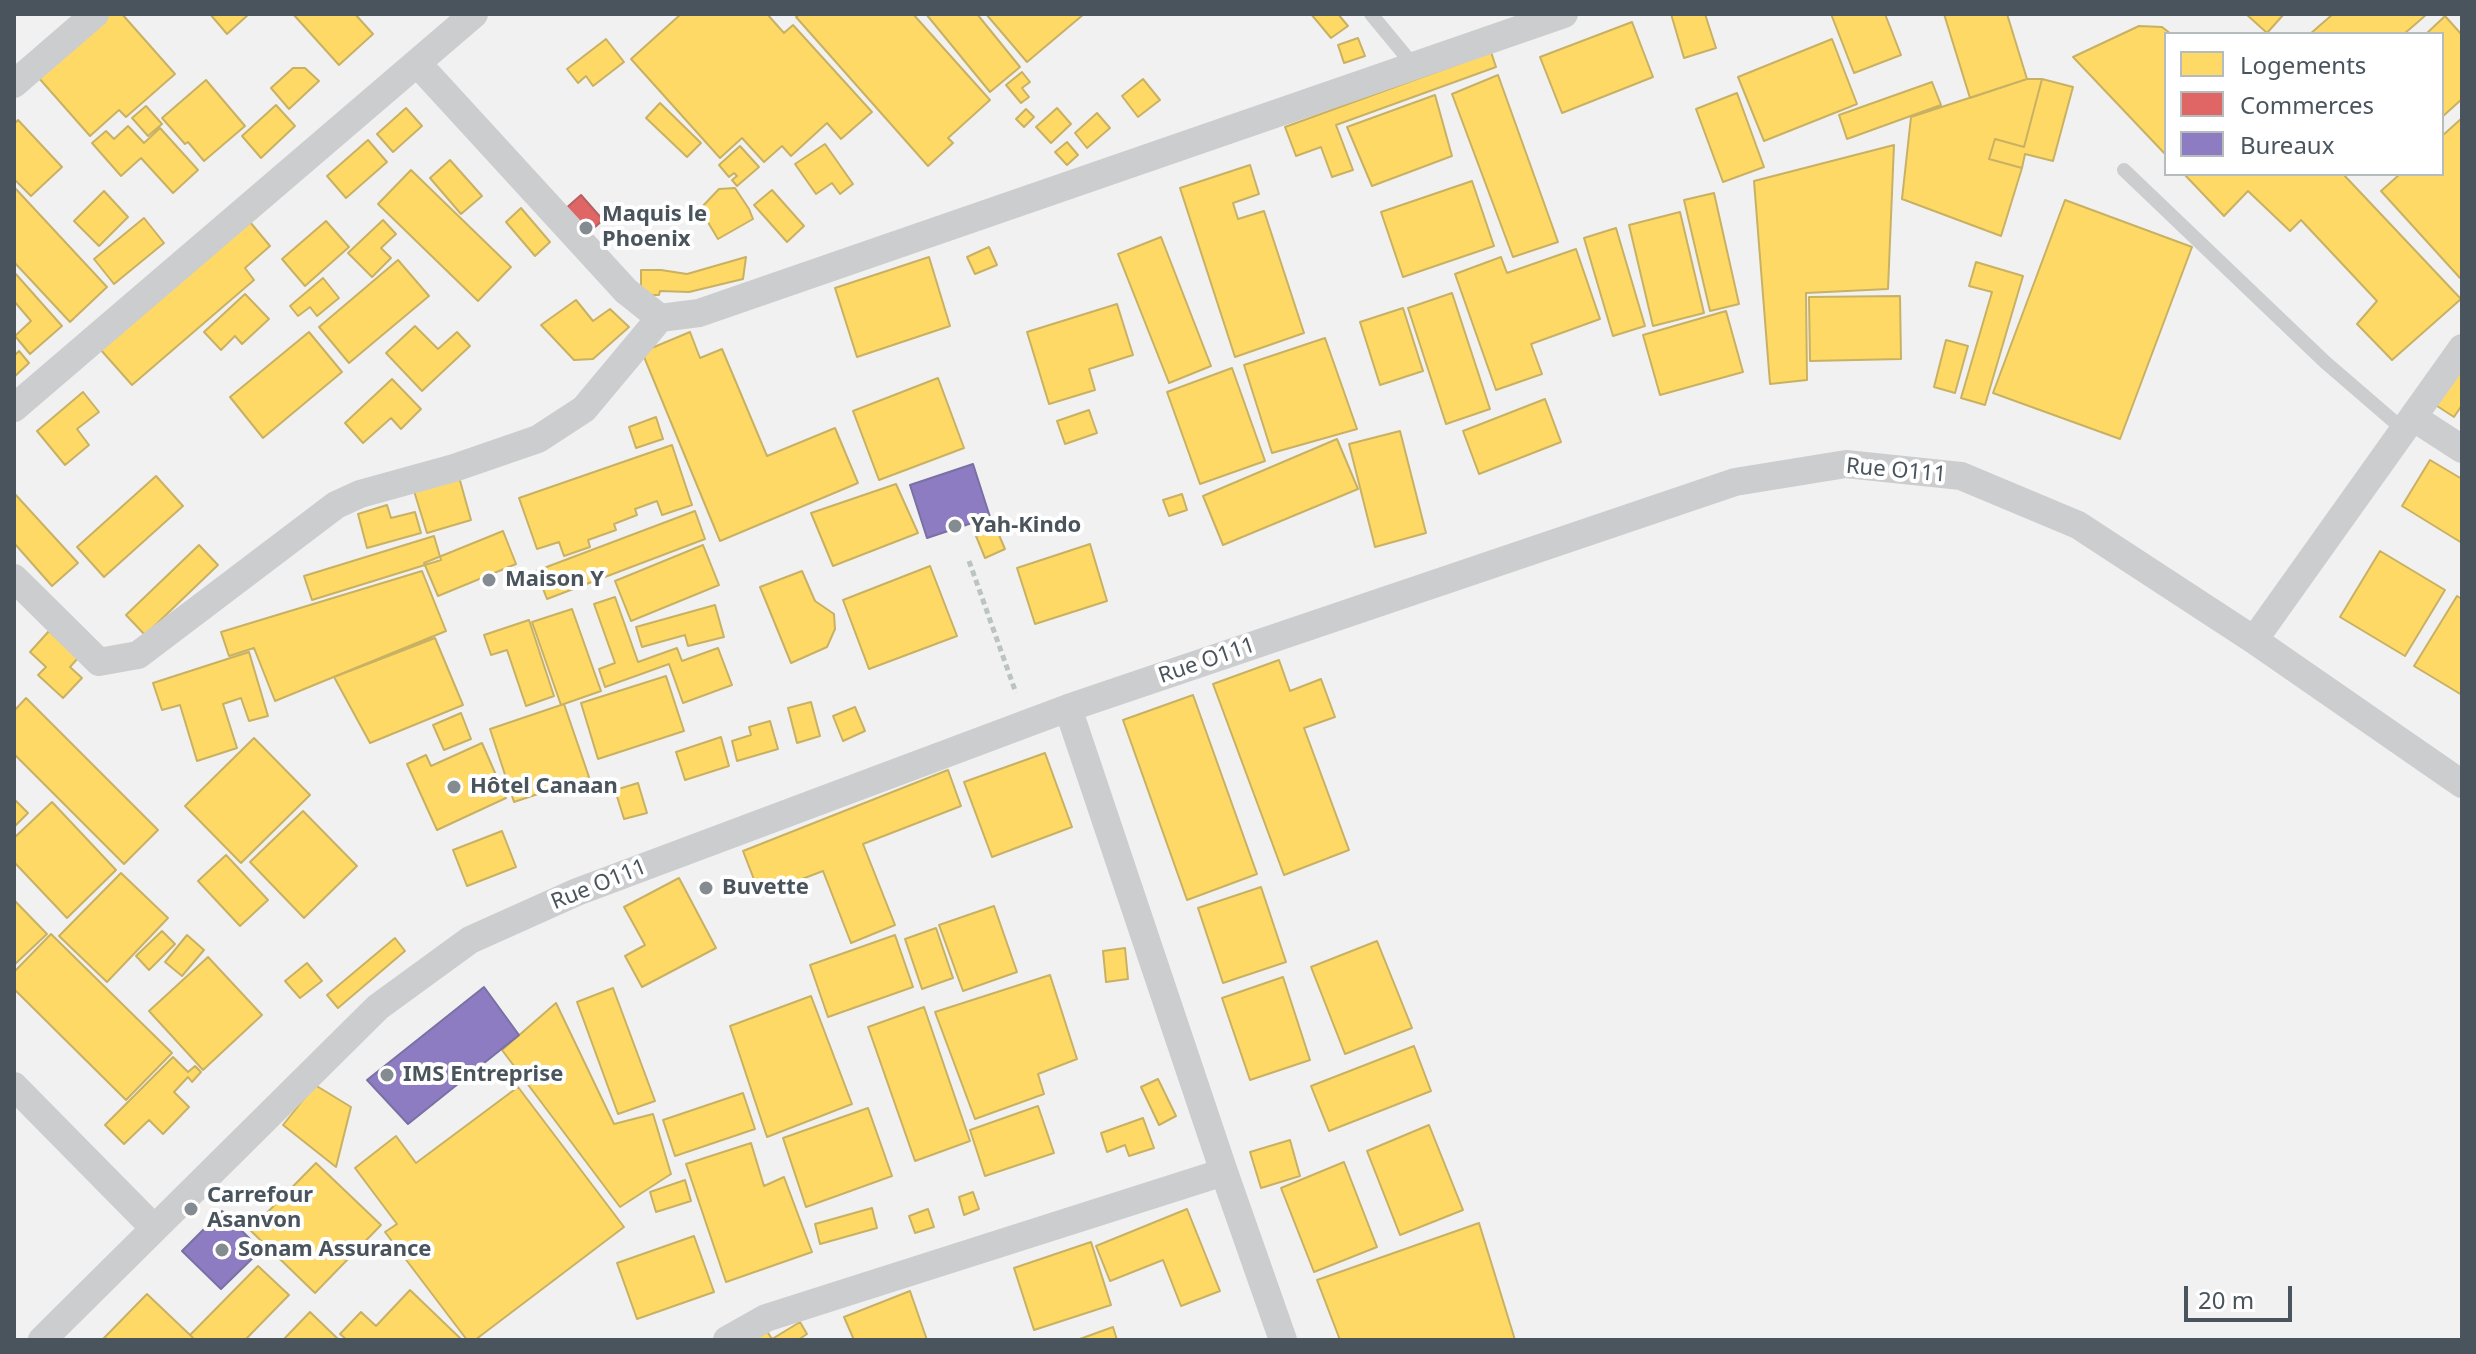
<!DOCTYPE html>
<meta charset="utf-8">
<style>
body{margin:0}
#map{position:relative;width:2476px;height:1354px;overflow:hidden;background:#f2f1f1;font-family:"Noto Sans",sans-serif}
canvas{display:block}
.frame{position:absolute;inset:0;border:16px solid #49545d;pointer-events:none}
.legend{position:absolute;left:2164px;top:32px;width:280px;height:144px;box-sizing:border-box;background:#fff;border:2px solid #b6bbbe;margin:0;padding:10px 14px;list-style:none;font-size:24px;color:#49545d}
.legend li{display:flex;align-items:center;gap:16px;height:40px}
.legend b{width:40px;border:2px solid #b6bbbe}
.scale{position:absolute;left:2184px;top:1286px;width:108px;height:36px;box-sizing:border-box;border:4px solid #49545d;border-top:0;padding-left:10px;font-size:24px;line-height:28px;white-space:nowrap;color:#49545d;-webkit-text-stroke:6px #fff;paint-order:stroke}
</style>
<div id="map">
<canvas width="2476" height="1354"></canvas>
<div class="frame"></div>
<ul class="legend">
<li><b style="height:22px;background:#ffd966"></b>Logements</li>
<li><b style="height:22px;background:#e06666"></b>Commerces</li>
<li><b style="height:22px;background:#8e7cc3"></b>Bureaux</li>
</ul>
<div class="scale">20 m</div>
</div>
<script>
const ctx = document.querySelector('canvas').getContext('2d');
ctx.lineJoin = 'round';
function fillPath(path, color) { ctx.fillStyle = color; ctx.fill(path, 'evenodd'); }
function strokePath(path, color, width, dash) { ctx.strokeStyle = color; ctx.lineWidth = width; ctx.lineCap = dash ? 'butt' : 'round'; ctx.setLineDash(dash || []); ctx.stroke(path); }
function write(font, color, halo, rows, align = 'center') {
  ctx.font = font + ' "Noto Sans",sans-serif'; ctx.lineWidth = 8; ctx.setLineDash([]); ctx.textBaseline = 'middle'; ctx.strokeStyle = halo; ctx.fillStyle = color; for (const [text, x, y, turn = 0] of rows) {
    ctx.save(); ctx.translate(x, y); ctx.rotate((+turn || 0) * Math.PI / 180); ctx.textAlign = isNaN(turn) ? turn : align; if (halo) ctx.strokeText(text, 0, 0); ctx.fillText(text, 0, 0); ctx.restore();
  }
}
const homes = new Path2D(`
 M109,14h13l53,60 -49,43 -7,-7 -29,26 -52,-59z
 M210,14h39l-22,20z
 M293,14h62l18,20 -34,31z
 M681,14h86l17,19 9,-8 79,87 -31,27 -14,-16 -36,33 -9,-10 -18,16 -22,-24 -22,20 -89,-99z
 M800,14h113l77,86 -42,38 5,5 -25,23 -132,-149z
 M926,14h51l43,53 -30,25z
 M986,14h98l-57,48z
 M1311,14h27l10,12 -17,12z
 M1671,14h34l11,34 -32,10z
 M1831,14h54l16,41 -47,18z
 M1944,14h63l20,65 -57,19z
 M2246,14h38l-17,19z
 M2333,14h94l-23,20h-94z
 M2445,16l17,19v64l-20,18v-83h-16z
 M1632,22l21,55 -91,36 -22,-56z
 M2139,26l23,1 9,7h-5v121l-93,-98z
 M1358,38l7,18 -21,7 -6,-18z
 M606,39l18,23 -31,24 -7,-10 -8,7 -11,-14z
 M1832,39l25,65 -93,37 -26,-64z
 M1491,52l5,15 -160,58 17,45 -21,7 -11,-30 -25,9 -11,-29z
 M293,68h12l14,13 -30,28 -18,-21z
 M1022,72l8,10 -8,6 7,9 -8,6 -15,-18z
 M1498,75l60,167 -45,15 -61,-163z
 M1143,79l17,21 -22,17 -16,-21z
 M2027,79h15l-18,68 -29,-8 -6,20 33,9 -21,68 -99,-37 9,-82z
 M2042,79l31,8 -20,74 -28,-7 -3,14 -33,-9 6,-20 29,8z
 M206,80l39,46 -41,35 -16,-19 -3,2 -23,-26z
 M1932,82l9,23 -94,34 -8,-24z
 M1737,93l27,74 -41,15 -27,-73z
 M1435,95l17,61 -80,30 -25,-59z
 M660,103l41,40 -14,14 -41,-39z
 M276,105l19,21 -34,32 -19,-22z
 M146,106l16,18 -14,12 -16,-18z
 M406,108l16,18 -29,26 -16,-18z
 M1057,108l14,16 -20,19 -15,-16z
 M1026,109l8,8 -10,10 -8,-8z
 M1097,113l13,15 -23,20 -12,-15z
 M2462,118v158l-2,2 -79,-87 19,-17h42v-38z
 M18,120l44,47 -31,29 -17,-17v-55z
 M128,126l16,17 16,-15 38,42 -25,23 -32,-35 -20,18 -29,-33 14,-12 8,8z
 M368,140l19,22 -41,36 -19,-22z
 M1067,142l11,13 -11,10 -12,-13z
 M825,144l28,40 -13,10 -8,-11 -16,11 -21,-30z
 M1894,145l-6,144 -82,4 1,87 -37,4 -16,-203z
 M740,146l19,21 -22,19 -5,-6 5,-4 -3,-3 -5,4 -10,-12z
 M450,160l32,36 -21,18 -31,-36z
 M1250,165l9,29 -26,9 5,16 26,-8 40,122 -69,24 -55,-169z
 M411,170l100,97 -33,34 -100,-97z
 M2184,174h159l118,125 -69,61 -35,-36 20,-23 -76,-81 -11,11 -42,-40 -24,25z
 M1472,181l22,65 -91,31 -22,-65z
 M14,187l93,100 -37,35 -56,-60z
 M735,188l14,21 4,10 -35,20 -18,-30 19,-20z
 M772,190l32,36 -17,16 -33,-37z
 M104,191l24,26 -29,29 -25,-25z
 M1714,193l25,111 -29,7 -26,-111z
 M2065,200l127,47 -72,192 -127,-46z
 M521,208l29,34 -15,14 -29,-34z
 M1680,212l24,101 -51,13 -24,-101z
 M144,218l20,25 -50,41 -20,-25z
 M383,220l13,14 -15,14 10,10 -19,19 -24,-24z
 M326,221l23,26 -44,39 -23,-27z
 M250,222l20,24 -25,22 9,12 -122,105 -32,-36z
 M1616,228l29,98 -32,10 -29,-98z
 M1161,237l50,129 -42,17 -51,-129z
 M989,247l8,18 -22,9 -8,-17z
 M1576,249l24,70 -69,25 11,30 -46,16 -41,-116 46,-17 6,16z
 M746,257l-3,22 -54,13 -29,-1 -1,4h-18v-25h20l26,4z
 M929,257l21,69 -93,31 -22,-69z
 M398,260l31,36 -80,67 -30,-36z
 M1976,262l47,14 -38,129 -24,-7 31,-106 -23,-6z
 M14,272l48,54 -32,28 -15,-18 16,-15 -17,-20z
 M323,278l16,20 -22,18 -7,-9 -12,9 -8,-10z
 M1452,293l38,116 -44,15 -38,-116z
 M245,294l24,25 -27,25 -7,-8 -14,14 -17,-18z
 M1900,296l1,63 -91,2 -1,-64z
 M576,300l17,21 17,-12 19,18 -36,32 -19,1 -33,-35z
 M1117,304l16,51 -44,14 6,21 -46,14 -22,-72z
 M1403,308l20,63 -43,14 -20,-63z
 M1726,311l17,61 -83,23 -17,-60z
 M415,326l23,23 19,-17 13,14 -48,45 -36,-38z
 M309,332l33,40 -79,66 -33,-41z
 M690,332l10,26 22,-9 45,107 68,-28 23,55 -138,58 -78,-189z
 M1325,338l32,91 -85,24 -28,-88z
 M1946,340l22,6 -13,47 -21,-6z
 M19,351l10,12 -15,14v-21z
 M2462,362v43l-8,12 -20,-13z
 M1232,368l33,93 -65,23 -33,-92z
 M938,378l26,70 -85,32 -26,-69z
 M392,379l29,30 -20,20 -10,-11 -28,25 -18,-20z
 M83,392l16,20 -22,17 12,16 -24,20 -28,-34z
 M1545,399l16,43 -82,32 -16,-43z
 M1089,410l8,23 -32,11 -8,-23z
 M656,417l7,22 -27,9 -7,-21z
 M1400,431l26,102 -51,14 -26,-103z
 M1337,439l21,50 -135,56 -20,-49z
 M672,445l20,60 -30,10 -5,-14 -22,8 2,6 -23,9 2,6 -28,10 2,7 -26,9 -5,-14 -22,7 -18,-51z
 M2430,460l32,19v64l-60,-37z
 M156,476l27,30 -79,71 -27,-30z
 M459,477l12,43 -44,13 -13,-42z
 M896,484l22,49 -85,33 -22,-53z
 M14,493l64,70 -26,23 -38,-43z
 M1182,494l5,16 -18,6 -6,-16z
 M387,505l4,13 24,-6 6,21 -54,15 -9,-34z
 M695,511l10,28 -158,60 -11,-28z
 M996,528l9,21 -20,9 -9,-22z
 M503,531l13,33 -78,32 -14,-33z
 M434,536l7,24 -129,40 -8,-24z
 M1090,544l17,57 -72,23 -18,-56z
 M199,545l19,20 -73,70 -19,-20z
 M703,545l16,40 -88,36 -16,-40z
 M2380,551l65,39 -40,66 -65,-39z
 M930,566l27,70 -88,33 -26,-69z
 M422,571l24,60 -171,70 -21,-53 -25,8 -8,-24z
 M802,571l13,30 19,13 1,15 -8,18 -36,16 -31,-76z
 M2457,596l5,3v96l-48,-29z
 M615,597l23,65 39,-14 5,13 36,-13 14,37 -49,18 -14,-39 -64,23 -6,-18 16,-6 -21,-59z
 M715,605l9,32 -36,9 -3,-11 -43,12 -6,-20z
 M572,609l29,82 -40,14 -29,-83z
 M529,620l25,76 -28,10 -19,-56 -16,5 -7,-20z
 M49,631l29,27 -8,9 12,11 -19,20 -25,-23 8,-8 -16,-15z
 M435,638l28,67 -93,38 -36,-66z
 M249,652l19,64 -19,5 -8,-23 -18,6 14,44 -40,13 -17,-56 -18,5 -9,-27z
 M1279,660l11,31 31,-12 14,38 -31,11 45,122 -65,25 -71,-191z
 M666,676l18,55 -86,28 -17,-56z
 M1193,695l64,179 -70,26 -64,-180z
 M26,698l132,132 -34,34 -110,-110v-43z
 M811,702l9,34 -23,7 -9,-35z
 M564,704l25,73 -75,25 -24,-73z
 M855,707l10,24 -22,10 -10,-25z
 M461,713l10,26 -27,11 -11,-25z
 M770,721l8,28 -41,12 -5,-20 19,-6 -2,-8z
 M721,737l8,29 -44,14 -9,-28z
 M254,738l56,57 -69,68 -56,-57z
 M482,743l24,55 -69,32 -30,-66 19,-9 5,11z
 M1045,753l27,74 -80,30 -28,-75z
 M948,770l13,36 -98,38 32,81 -44,18 -28,-72 -63,24 -17,-44z
 M638,783l9,30 -23,6 -9,-29z
 M14,799l14,14 -14,14z
 M52,802l64,68 -49,48 -53,-56v-24z
 M303,811l54,55 -53,52 -54,-56z
 M502,831l14,36 -49,19 -14,-36z
 M226,855l42,45 -28,26 -42,-45z
 M121,873l47,45 -61,64 -48,-46z
 M679,878l37,70 -74,39 -17,-31 20,-11 -21,-38z
 M1261,887l25,75 -63,21 -25,-75z
 M14,900l33,34 -33,31z
 M994,906l23,66 -54,19 -24,-66z
 M936,928l17,50 -31,11 -17,-50z
 M162,931l13,13 -26,26 -13,-14z
 M51,934l121,119 -46,47 -112,-111v-17z
 M187,935l17,15 -22,26 -17,-14z
 M895,935l18,52 -85,30 -18,-52z
 M395,938l10,13 -67,57 -11,-13z
 M1377,941l35,87 -67,26 -34,-87z
 M1125,948l3,31 -22,3 -3,-31z
 M208,957l54,58 -59,55 -54,-59z
 M307,963l15,18 -22,17 -15,-17z
 M1050,975l27,84 -39,15 6,20 -69,25 -40,-107z
 M1283,977l27,83 -60,20 -28,-82z
 M613,988l42,113 -37,13 -41,-112z
 M811,996l41,108 -85,33 -37,-111z
 M556,1003l58,121 39,-10 18,60 -51,33 -118,-157z
 M924,1007l46,134 -55,20 -47,-134z
 M1414,1046l17,45 -102,40 -18,-45z
 M173,1057l15,15 7,-6 6,6 -9,10 -4,-5 -14,15 15,15 -26,27 -14,-14 -25,24 -19,-19z
 M1158,1079l18,37 -17,9 -18,-38z
 M315,1085l36,22 -15,60 -53,-42z
 M518,1087l106,140 -149,113h-8l-82,-108 12,-8 -42,-56 41,-32 20,27z
 M743,1093l12,36 -80,27 -12,-36z
 M1038,1106l16,47 -69,23 -15,-46z
 M868,1108l24,68 -86,31 -23,-69z
 M1143,1118l11,30 -25,8 -4,-11 -18,7 -6,-19z
 M1429,1125l34,85 -63,25 -33,-84z
 M1290,1140l10,36 -39,12 -11,-36z
 M751,1143l13,43 20,-9 28,75 -86,30 -40,-118z
 M1344,1162l33,85 -63,25 -33,-84z
 M316,1163l65,62 -66,68 -65,-63z
 M685,1180l6,21 -35,11 -6,-20z
 M973,1192l6,17 -15,6 -5,-18z
 M872,1208l5,20 -57,16 -5,-20z
 M928,1209l6,18 -19,6 -6,-17z
 M1187,1209l33,82 -39,15 -18,-46 -53,21 -14,-35z
 M1479,1223l36,117h-175l-23,-60z
 M694,1236l20,56 -77,27 -20,-56z
 M1091,1242l20,63 -77,25 -20,-62z
 M258,1266l31,29 -44,45h-50l-5,-5z
 M410,1290l52,50h-115l-7,-6 21,-22 15,14z
 M910,1291l17,49h-73l-10,-23z
 M147,1294l43,41 5,5h-93z
 M310,1312l29,28h-56z
 M800,1322l7,12 -9,6h-41l-5,-8 11,-7 9,14z
 M1113,1327l4,13h-40z`);
const shops = new Path2D(`
 M581,195l22,25 -17,15 -22,-25z`);
const offices = new Path2D(`
 M973,464l17,53 -63,21 -17,-53z
 M484,987l35,48 -111,89 -41,-44z
 M222,1211l39,39 -40,39 -39,-38z`);
const path = new Path2D(`
 M969,561l47,132`);
const lane = new Path2D(`
 M1371,14l43,52
 M2124,170l201,192 80,69`);
const street = new Path2D(`
 M417,63l209,228 34,27 39,-5 865,-299
 M14,84l81,-70
 M14,408l460,-394
 M2414,418l48,31
 M14,578l85,84 39,-7 198,-150 24,-11 94,-26 84,-29 46,-30 76,-91
 M2254,640l208,-292
 M1068,708l156,464 59,168
 M14,1086l140,142
 M42,1340l336,-333 92,-67 107,-48 491,-184 667,-226 111,-18 115,12 117,49 176,115 208,144
 M727,1340l39,-22 458,-146`);
const markers = [
 [586,228,8,"#848b91"],
 [955,526,8,"#848b91"],
 [489,580,8,"#848b91"],
 [454,787,8,"#848b91"],
 [706,888,8,"#848b91"],
 [387,1075,8,"#848b91"],
 [191,1209,8,"#848b91"],
 [222,1250,8,"#848b91"]
];
const poiNames = [
 ["Maquis le",602,215],
 ["Phoenix",602,240],
 ["Yah-Kindo",971,526],
 ["Maison Y",505,580],
 ["Hôtel Canaan",470,787],
 ["Buvette",722,888],
 ["IMS Entreprise",403,1075],
 ["Carrefour",207,1196],
 ["Asanvon",207,1221],
 ["Sonam Assurance",238,1250]
];
const streetNames = [
 ["Rue O111",1896,471,5],
 ["Rue O111",1207,661,-19],
 ["Rue O111",599,885,-22]
];
fillPath(homes, '#ffd966');
strokePath(homes, '#c8b163', 2);
fillPath(shops, '#e06666');
strokePath(shops, '#b36163', 2);
fillPath(offices, '#8e7cc3');
strokePath(offices, '#7970a4', 2);
strokePath(path, '#bac4c1', 5, [6, 4]);
strokePath(lane, '#cbcdcf', 14);
strokePath(street, '#cbcdcf', 28);
for (const [x, y, r, color] of markers) { const dot = new Path2D(); dot.arc(x, y, r, 0, 2 * Math.PI); ctx.fillStyle = color; ctx.fill(dot); strokePath(dot, '#fff', 3); }
write('bold 22px', '#49545d', '#fff', poiNames, 'left');
write('22px', '#49545d', '#fff', streetNames);
</script>
